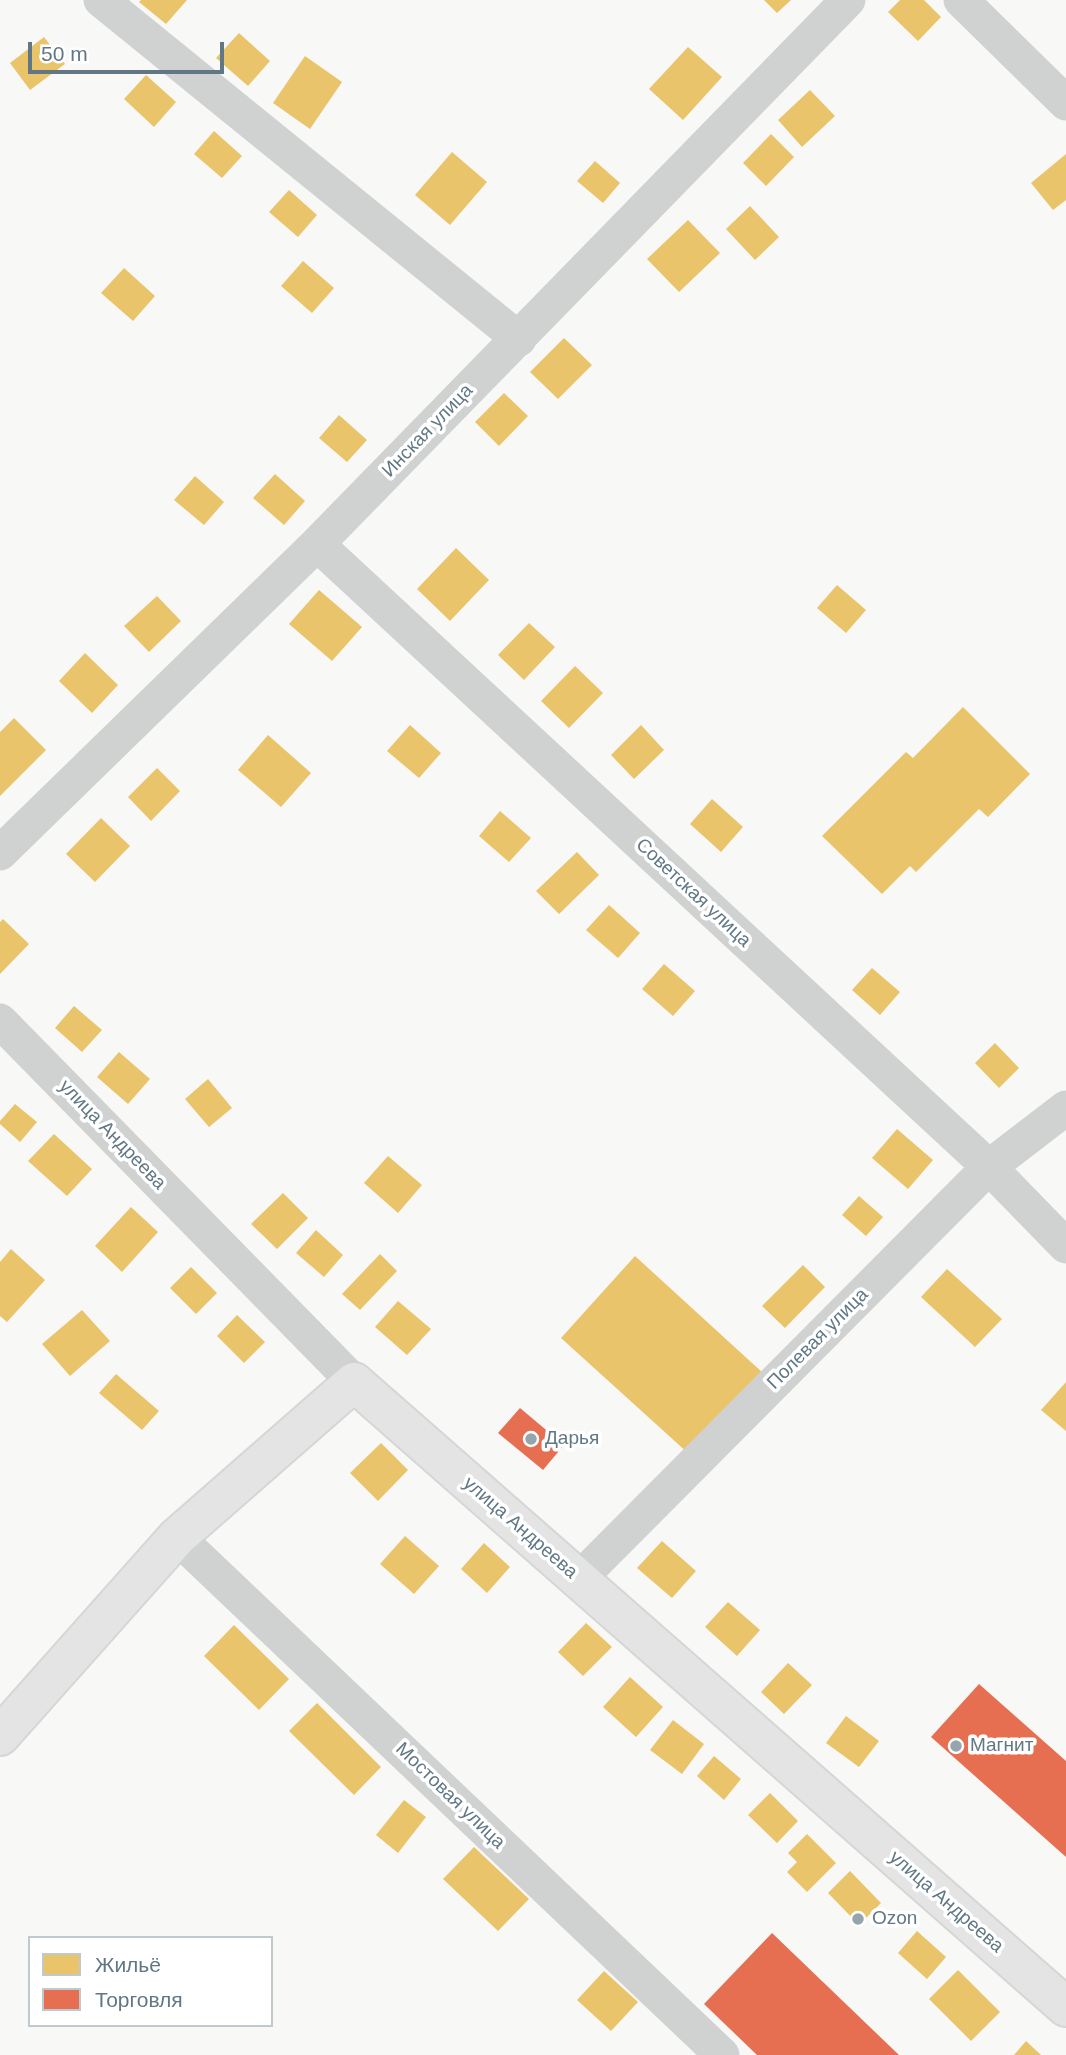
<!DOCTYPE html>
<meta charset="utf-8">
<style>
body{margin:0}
#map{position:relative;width:1066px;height:2055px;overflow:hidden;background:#f8f8f7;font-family:Helvetica,sans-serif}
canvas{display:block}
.legend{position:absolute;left:28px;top:1936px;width:245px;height:91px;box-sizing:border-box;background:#fff;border:2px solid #c0c9ce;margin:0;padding:9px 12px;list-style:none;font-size:21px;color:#617884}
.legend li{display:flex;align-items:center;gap:14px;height:35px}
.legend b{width:35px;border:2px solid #c0c9ce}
.scale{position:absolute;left:28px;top:42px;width:196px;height:32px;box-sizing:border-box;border:4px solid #617884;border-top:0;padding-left:9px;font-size:21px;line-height:24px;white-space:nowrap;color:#617884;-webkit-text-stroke:5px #fff;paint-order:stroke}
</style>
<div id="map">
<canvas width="1066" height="2055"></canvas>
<ul class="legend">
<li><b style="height:19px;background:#e9c46a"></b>Жильё</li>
<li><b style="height:19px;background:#e76f51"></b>Торговля</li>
</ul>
<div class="scale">50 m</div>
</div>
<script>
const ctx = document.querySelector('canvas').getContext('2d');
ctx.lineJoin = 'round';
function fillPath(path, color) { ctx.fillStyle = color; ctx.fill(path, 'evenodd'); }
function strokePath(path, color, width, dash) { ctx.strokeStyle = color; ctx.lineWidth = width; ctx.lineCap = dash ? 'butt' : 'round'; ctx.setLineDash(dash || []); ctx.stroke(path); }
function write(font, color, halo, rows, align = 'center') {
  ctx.font = font + ' Helvetica,sans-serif'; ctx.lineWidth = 7; ctx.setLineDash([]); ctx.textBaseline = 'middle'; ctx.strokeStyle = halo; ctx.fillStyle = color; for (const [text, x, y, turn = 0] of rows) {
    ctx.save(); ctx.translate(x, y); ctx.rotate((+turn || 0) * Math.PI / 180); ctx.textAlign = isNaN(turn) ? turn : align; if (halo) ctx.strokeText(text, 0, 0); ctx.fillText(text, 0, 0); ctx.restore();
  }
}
const homes = new Path2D(`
 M141,0h46l-21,24 -27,-22z
 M764,0h27l-14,13z
 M900,0h24l17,17 -23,24 -30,-29z
 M239,33l31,28 -22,25 -32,-28z
 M44,37l21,27 -35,26 -20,-27z
 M688,47l34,30 -39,43 -34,-31z
 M305,56l37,26 -32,47 -37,-26z
 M146,75l30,27 -22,25 -30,-28z
 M810,90l25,26 -33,31 -24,-27z
 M214,131l28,25 -20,22 -28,-24z
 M771,134l23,23 -28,29 -23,-23z
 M452,152l35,30 -37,43 -35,-30z
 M1066,154v46l-13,10 -22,-27z
 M595,161l25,22 -17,20 -26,-22z
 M289,190l28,25 -19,22 -29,-25z
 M750,206l29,31 -24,23 -29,-31z
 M688,220l32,33 -41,39 -32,-33z
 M303,261l31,27 -22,25 -31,-27z
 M124,268l31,28 -22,25 -32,-28z
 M564,338l28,27 -34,34 -28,-27z
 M504,393l24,23 -29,30 -24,-24z
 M339,415l28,25 -20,22 -28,-24z
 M275,474l30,27 -21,24 -31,-27z
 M195,476l29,26 -20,23 -30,-25z
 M456,548l33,32 -39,41 -33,-32z
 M837,585l29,25 -20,23 -29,-25z
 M319,590l43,37 -30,34 -43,-37z
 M157,596l24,25 -32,31 -25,-26z
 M529,623l26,24 -31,33 -26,-25z
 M85,653l33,32 -26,28 -33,-32z
 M575,666l28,27 -34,35 -28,-27z
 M963,707l67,67 -42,43 -9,-8 -63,63 -6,-6 -28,28 -60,-58 84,-84 7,6z
 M14,718l32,32 -46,46v-64z
 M410,725l31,28 -22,25 -32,-27z
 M641,725l23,25 -30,29 -23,-24z
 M268,735l43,38 -30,34 -43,-37z
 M157,768l23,23 -29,30 -23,-24z
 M712,799l31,28 -22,25 -31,-28z
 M500,811l31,27 -22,24 -30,-26z
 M101,818l29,28 -35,36 -29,-28z
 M577,852l22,23 -40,39 -23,-23z
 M609,905l31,28 -22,25 -32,-28z
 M3,919l26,25 -29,30v-52z
 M664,964l31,27 -22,25 -31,-27z
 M872,968l28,24 -20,23 -28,-25z
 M74,1006l28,24 -20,22 -27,-24z
 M995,1043l24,25 -20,20 -24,-25z
 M119,1052l31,27 -22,25 -31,-27z
 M208,1079l24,29 -23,19 -24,-28z
 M15,1104l22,18 -17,20 -20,-18v-3z
 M897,1129l36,31 -25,29 -36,-31z
 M54,1134l38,35 -25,27 -39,-35z
 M388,1156l34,29 -24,28 -34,-30z
 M283,1193l25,25 -31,31 -26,-25z
 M859,1196l24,21 -17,19 -24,-21z
 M131,1207l27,25 -36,40 -27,-26z
 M316,1230l27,25 -19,22 -28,-24z
 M11,1249l34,31 -38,42 -7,-6v-54z
 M380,1254l17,17 -37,39 -18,-16z
 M635,1256l128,117 -74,81 -128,-116z
 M803,1265l22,22 -40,41 -23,-22z
 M191,1267l26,26 -21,21 -26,-26z
 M947,1269l55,50 -27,28 -54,-50z
 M398,1301l33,28 -24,26 -32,-28z
 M82,1310l28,31 -40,35 -28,-32z
 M237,1315l28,27 -21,21 -27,-27z
 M116,1374l43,37 -17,19 -43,-37z
 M1066,1382v49l-25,-21z
 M381,1443l27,27 -30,31 -28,-28z
 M405,1536l34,30 -25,28 -34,-30z
 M662,1541l34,30 -24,27 -35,-30z
 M484,1543l26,24 -23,26 -26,-24z
 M728,1602l32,28 -23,26 -32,-29z
 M586,1623l26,24 -29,29 -25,-24z
 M234,1625l55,54 -30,31 -55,-54z
 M788,1663l24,22 -28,29 -23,-22z
 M630,1677l33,30 -27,30 -33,-30z
 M317,1703l64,64 -27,28 -65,-64z
 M846,1716l33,25 -20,26 -33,-24z
 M673,1720l31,24 -22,30 -32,-24z
 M714,1756l27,23 -17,21 -27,-24z
 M770,1793l28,28 -21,22 -29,-28z
 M404,1800l22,17 -28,36 -22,-18z
 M807,1834l29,29 -29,29 -20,-20 10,-10 -9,-9z
 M474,1847l55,52 -31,32 -55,-52z
 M850,1871l31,32 -22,22 -31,-32z
 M917,1931l29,26 -19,22 -29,-26z
 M958,1970l42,42 -29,29 -42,-42z
 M604,1971l34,31 -27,29 -34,-31z
 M1026,2041l15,14h-27z`);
const shops = new Path2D(`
 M520,1408l44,37 -21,25 -45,-37z
 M979,1684l87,77v96l-135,-120z
 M772,1933l127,122h-142l-53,-51z`);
const minor = new Path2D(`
 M101,0l418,339
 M961,0l105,103
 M317,544l672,623 77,79
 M0,853l317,-309 531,-544
 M0,1021l354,361
 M177,1537l545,518
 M579,1579l410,-412 77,-59`);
const major = new Path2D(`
 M0,1736l177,-199 177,-155 712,625`);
const markers = [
 [531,1439,7,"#96a5ac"],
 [956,1746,7,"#96a5ac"],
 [858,1919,7,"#96a5ac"]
];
const streetNames = [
 ["Инская улица",428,431,-46],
 ["Советская улица",693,893,43],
 ["улица Андреева",112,1135,46],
 ["Полевая улица",818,1339,-45],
 ["улица Андреева",520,1528,41],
 ["Мостовая улица",450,1796,44],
 ["улица Андреева",946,1902,41]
];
const poiNames = [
 ["Дарья",545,1439],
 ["Магнит",970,1746],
 ["Ozon",872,1919]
];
fillPath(homes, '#e9c46a');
fillPath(shops, '#e76f51');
strokePath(major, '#d5d6d6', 42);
strokePath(minor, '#d0d2d2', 35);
strokePath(major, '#e3e4e3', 38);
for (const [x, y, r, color] of markers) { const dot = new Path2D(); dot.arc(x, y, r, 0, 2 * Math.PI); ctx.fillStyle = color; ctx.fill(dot); strokePath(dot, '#fff', 2.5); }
write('19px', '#617884', '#fff', streetNames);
write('19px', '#617884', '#fff', poiNames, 'left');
</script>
